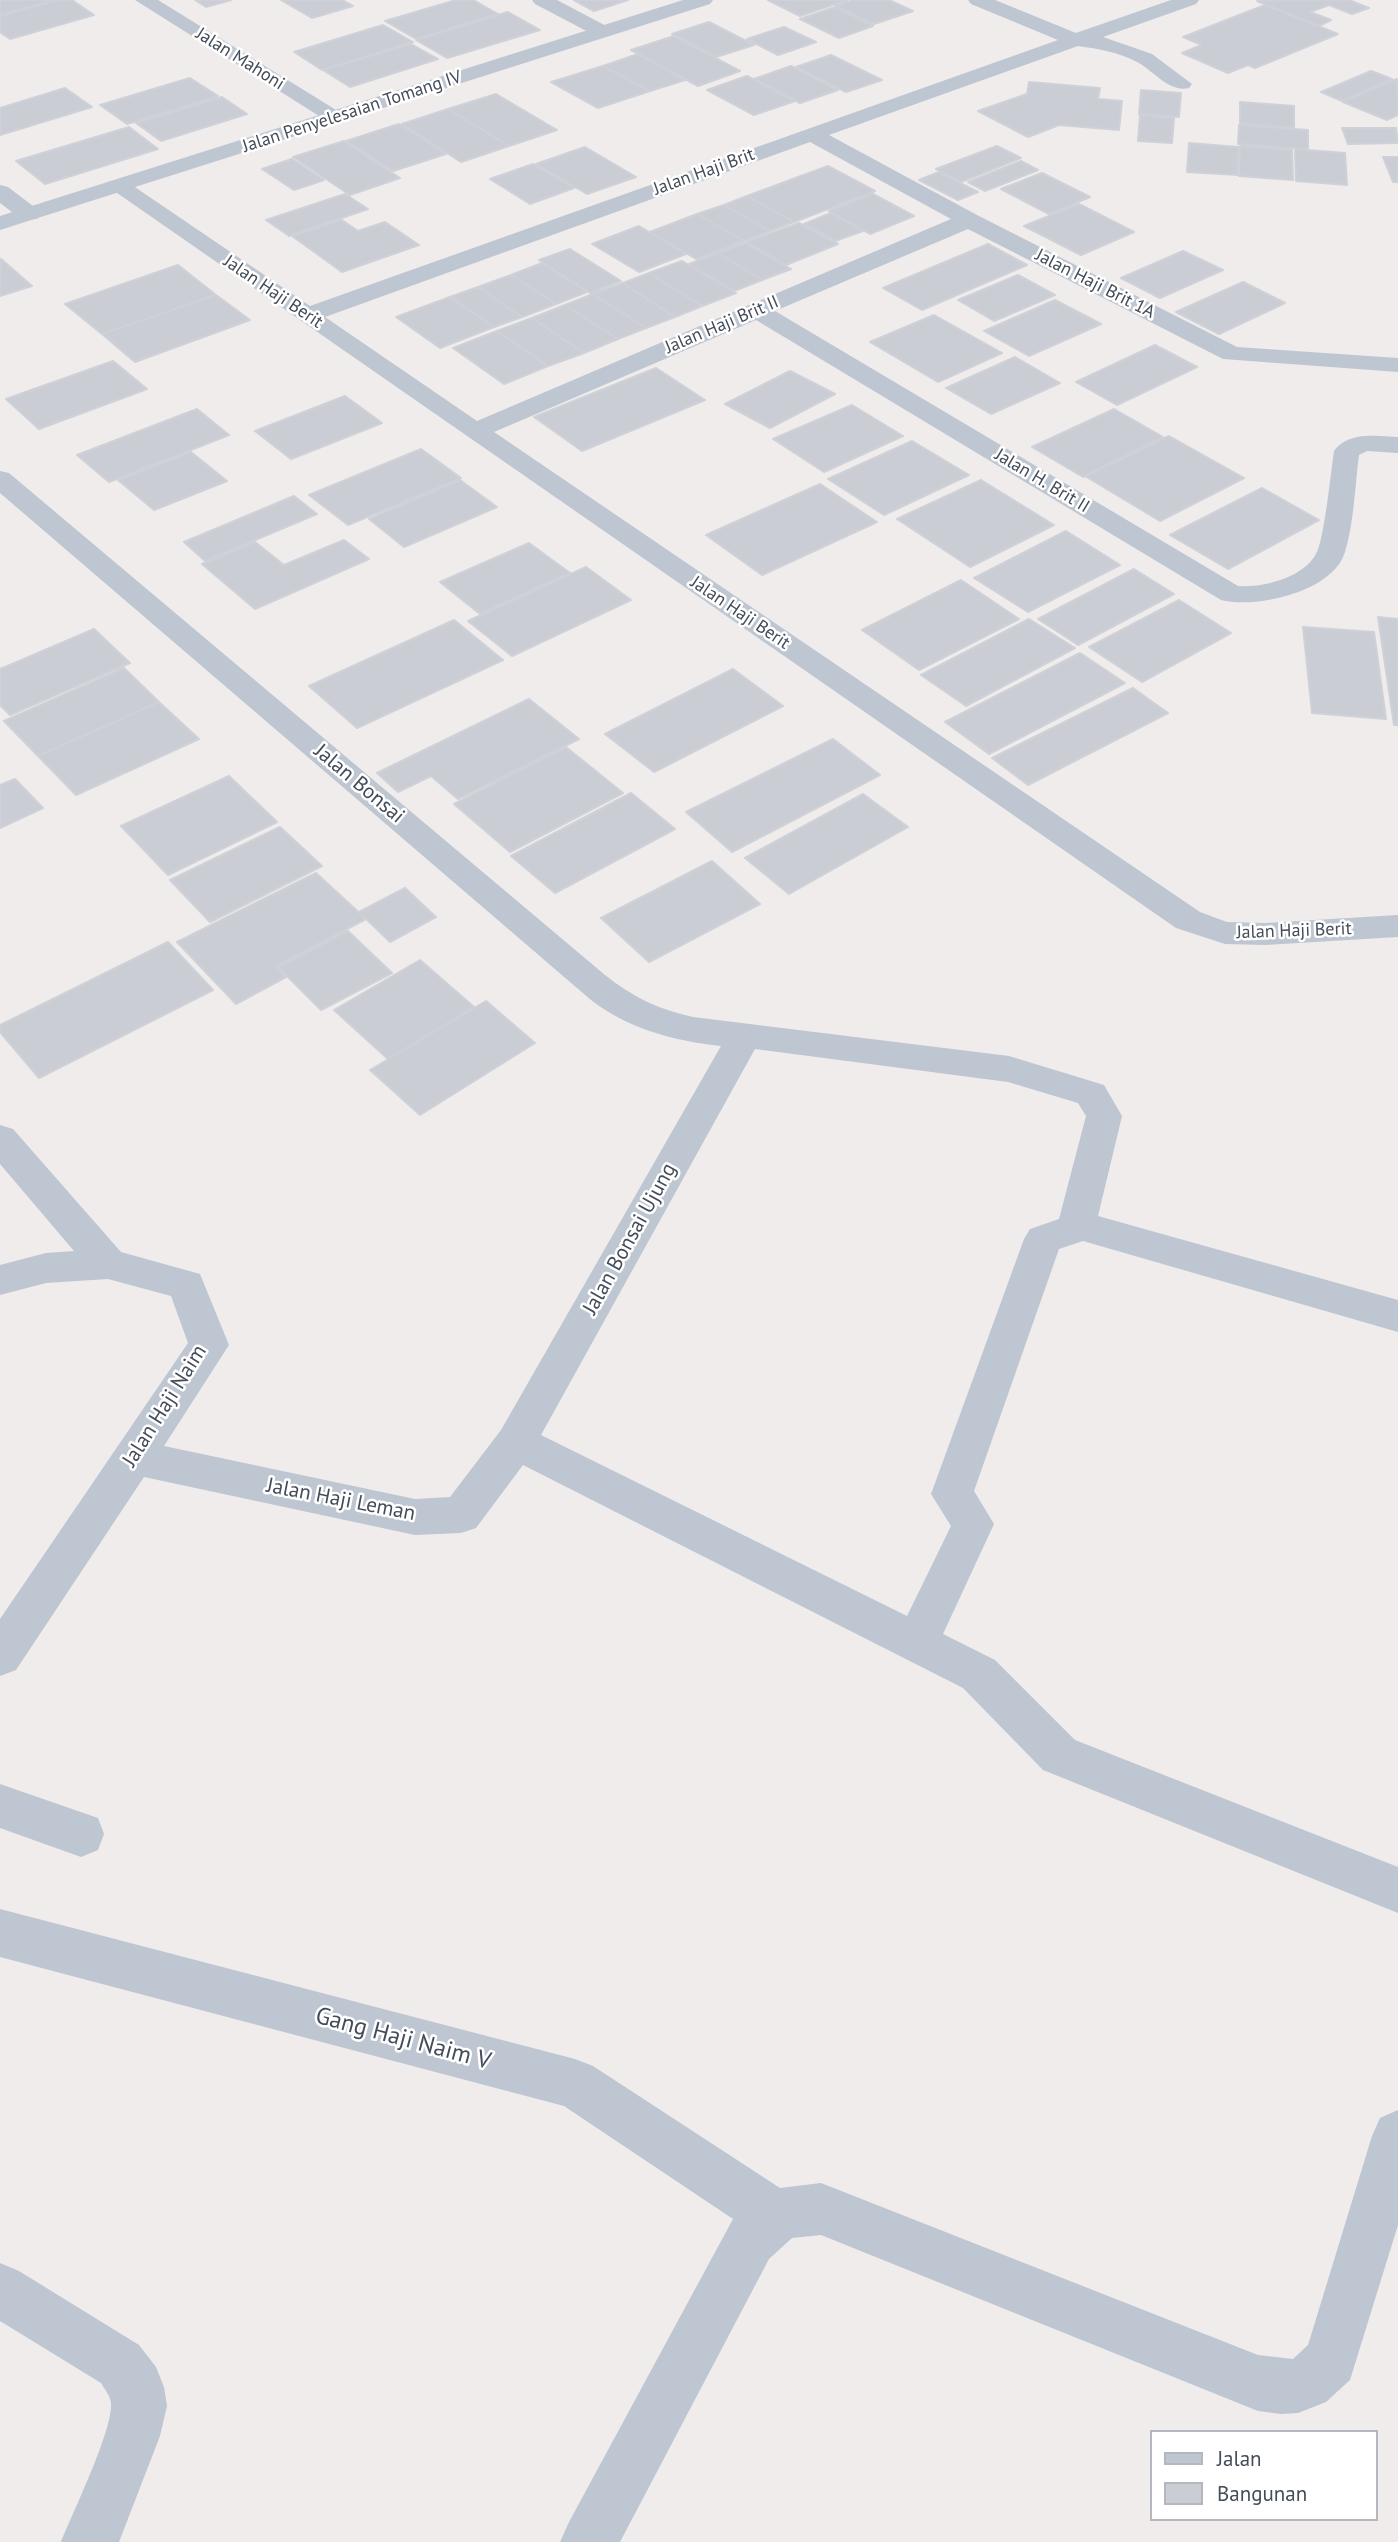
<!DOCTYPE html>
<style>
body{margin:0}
#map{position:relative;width:1398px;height:2542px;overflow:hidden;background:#efeceb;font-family:"PT Sans",sans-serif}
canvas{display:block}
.legend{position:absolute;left:1150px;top:2430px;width:228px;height:91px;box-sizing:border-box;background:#fff;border:2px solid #b4b7bd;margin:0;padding:9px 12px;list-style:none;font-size:21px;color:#444c59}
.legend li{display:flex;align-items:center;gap:14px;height:35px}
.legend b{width:35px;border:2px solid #b4b7bd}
</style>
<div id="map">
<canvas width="1398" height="2542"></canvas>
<ul class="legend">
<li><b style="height:9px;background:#bec6d2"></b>Jalan</li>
<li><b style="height:19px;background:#cbcdd4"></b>Bangunan</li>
</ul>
</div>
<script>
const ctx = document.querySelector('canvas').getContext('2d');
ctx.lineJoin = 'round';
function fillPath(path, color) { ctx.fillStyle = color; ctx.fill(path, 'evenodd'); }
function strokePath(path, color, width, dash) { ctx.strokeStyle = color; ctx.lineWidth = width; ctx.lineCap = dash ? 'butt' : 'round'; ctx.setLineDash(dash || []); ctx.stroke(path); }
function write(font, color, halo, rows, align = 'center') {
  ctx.font = font + ' "PT Sans",sans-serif'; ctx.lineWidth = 5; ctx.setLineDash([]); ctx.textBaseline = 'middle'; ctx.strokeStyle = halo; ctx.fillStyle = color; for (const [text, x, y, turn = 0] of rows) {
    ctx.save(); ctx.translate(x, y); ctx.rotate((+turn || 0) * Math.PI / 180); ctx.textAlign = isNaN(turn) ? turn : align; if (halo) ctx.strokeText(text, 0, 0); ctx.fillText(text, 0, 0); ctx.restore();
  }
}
const building = new Path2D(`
 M0,0h54l-54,15z
 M58,0h14l22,15 -84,24 -10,-7v-16z
 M195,0h36l-25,7z
 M281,0h61l11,6 -41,12z
 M456,0h17l25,14 -82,25 -31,-18z
 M574,0h54l-34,11z
 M768,0h79l-47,16z
 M853,0h36l24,11 -39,13 -39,-18z
 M1349,0l20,8 -17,6 -23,-9 -19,7 21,8 -12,6 -62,-25z
 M1265,5l73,29 -83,34 -7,-3 -20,8 -46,-20 20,-8 -19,-8z
 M835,7l38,19 -34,12 -39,-19z
 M508,12l32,18 -93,28 -31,-18z
 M709,22l45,23 -38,12 -44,-23z
 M383,25l30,17 -91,28 -28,-18z
 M784,27l32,15 -38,13 -31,-16z
 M674,36l66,35 -42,15 -67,-36z
 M411,44l27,15 -88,28 -27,-17z
 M638,54l47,26 -35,11 -47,-25z
 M831,55l51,25 -36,12 -50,-25z
 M603,66l47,25 -52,17 -47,-26z
 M791,66l47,24 -38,13 -46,-24z
 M1371,71l21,8 -50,22 -21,-9z
 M747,76l48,25 -41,14 -47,-25z
 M190,78l28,18 -91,28 -27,-19z
 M1397,79l1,36 -11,5 -44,-18z
 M1029,82l71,6 -2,11 24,2 -3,29 -60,-5 -31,12 -50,-26 49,-17z
 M65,88l27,19 -92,28v-27z
 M1141,90l40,3 -2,24 -40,-3z
 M496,94l61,36 -48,16 -61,-37z
 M222,97l25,17 -86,27 -25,-18z
 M1240,102l54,4v22l-54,-5z
 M448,109l61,37 -48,16 -59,-38z
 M1140,115l34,3 -2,25 -34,-2z
 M399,124l47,30 -53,17 -47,-30z
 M1239,125l69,5v19l-70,-5z
 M129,127l29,22 -113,35 -29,-23z
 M1342,128h54l2,15 -50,1z
 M344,141l56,37 -50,17 -57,-38z
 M1189,143l49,4v28l-51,-3z
 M997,146l24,12 -60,24 -25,-13z
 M1240,146l52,4 1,30 -54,-4z
 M585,147l51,30 -49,17 -51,-30z
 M1295,149l50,4 2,32 -51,-4z
 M1383,157h15v25h-5z
 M292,159l32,21 -30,10 -32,-21z
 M1021,161l17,9 -53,21 -17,-9z
 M533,164l41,24 -44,16 -40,-25z
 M828,166l47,25 -81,31 -47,-26z
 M939,172l39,20 -20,8 -39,-20z
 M1042,173l48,24 -41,17 -48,-25z
 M345,194l23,15 -79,27 -23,-16z
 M873,194l41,22 -44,18 -41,-23z
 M747,196l47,26 -24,9 -46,-26z
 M1079,204l55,28 -53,23 -57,-29z
 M724,205l46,26 -26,10 -47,-27z
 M831,213l32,18 -28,10 -31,-17z
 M697,214l47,27 -48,18 -46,-27z
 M342,220l16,11 27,-9 34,23 -77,27 -50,-36z
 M799,223l39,21 -52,21 -39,-23z
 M639,226l47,28 -47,18 -47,-28z
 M745,243l46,26 -29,11 -44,-27z
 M988,244l39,21 -105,45 -39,-22z
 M570,249l51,32 -31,12 -51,-33z
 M1183,251l40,19 -63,28 -39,-20z
 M718,253l44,27 -28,11 -45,-27z
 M1,259l31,27 -32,10z
 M682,261l54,32 -34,13 -53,-33z
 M542,263l45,29 -31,12 -45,-29z
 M178,265l38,30 -114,39 -37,-30z
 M649,273l53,33 -27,11 -52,-34z
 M511,275l45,29 -34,13 -44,-30z
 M1018,275l37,20 -61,26 -36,-21z
 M1243,282l42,21 -66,31 -43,-22z
 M623,283l52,34 -29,11 -53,-34z
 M478,287l44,30 -28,10 -44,-30z
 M593,294l53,34 -28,11 -53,-34z
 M216,295l34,25 -115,42 -33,-28z
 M450,297l44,30 -54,21 -44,-31z
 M1055,300l46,24 -72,32 -45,-25z
 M565,305l53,34 -34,14 -52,-35z
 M934,315l68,38 -64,29 -68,-40z
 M532,318l52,35 -36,13 -51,-35z
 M497,331l51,35 -44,18 -51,-36z
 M1155,345l42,22 -80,38 -41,-23z
 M1015,357l45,26 -69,31 -45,-26z
 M113,361l34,28 -108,40 -33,-30z
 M656,368l49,32 -123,51 -48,-34z
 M790,371l45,23 -65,34 -45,-24z
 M345,396l37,27 -91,36 -36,-28z
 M852,405l51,31 -79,36 -51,-33z
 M197,409l32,26 -120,47 -32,-27z
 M1114,409l49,28 -80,40 -51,-30z
 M1169,436l75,42 -84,43 -75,-45z
 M912,441l57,34 -85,40 -56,-36z
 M421,449l40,29 -113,47 -39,-30z
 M191,452l36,29 -73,29 -36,-30z
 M460,480l37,27 -93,40 -35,-28z
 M981,480l73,45 -84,42 -73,-48z
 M820,484l57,38 -115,53 -56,-40z
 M1262,488l57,32 -91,49 -58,-34z
 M294,496l23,18 -112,47 -21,-19z
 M1066,531l54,34 -92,47 -54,-34z
 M344,540l25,19 -114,50 -53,-45 53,-22 29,23z
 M529,543l41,30 -90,41 -40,-32z
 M586,567l45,33 -119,56 -44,-35z
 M1134,569l40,25 -96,51 -40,-26z
 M961,580l58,39 -100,51 -57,-40z
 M1179,600l52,33 -89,49 -53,-35z
 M1378,617l20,2v106h-4z
 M1029,619l46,29 -109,58 -45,-31z
 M454,620l49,40 -146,68 -48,-42z
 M1303,627l71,5 12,87 -74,-6z
 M94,629l36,34 -120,52 -10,-10v-36z
 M1080,653l45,30 -136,71 -44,-32z
 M124,668l35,34 -121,54 -34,-35z
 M733,669l50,37 -129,66 -49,-38z
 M1133,688l35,25 -140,72 -36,-27z
 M529,699l50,40 -121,60 -27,-23 -33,16 -21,-19z
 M159,702l40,37 -123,56 -38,-39z
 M833,739l47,36 -148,77 -46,-40z
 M566,747l57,46 -113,59 -56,-48z
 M229,776l48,46 -109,53 -47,-49z
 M15,779l28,29 -43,20v-43z
 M631,793l44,36 -120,64 -44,-37z
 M863,794l45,33 -119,67 -44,-36z
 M280,827l42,39 -112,56 -40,-42z
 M712,861l48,43 -111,58 -48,-44z
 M316,873l50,46 -90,47 10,11 -50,27 -59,-62z
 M405,888l31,29 -46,25 -31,-30z
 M348,931l44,42 -71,37 -43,-43z
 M168,942l45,48 -174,88 -39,-46v-7z
 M420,960l54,47 -86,52 -54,-49z
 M486,1001l49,42 -115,72 -50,-45z`);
const minor = new Path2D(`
 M135,0h23l183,113 4,4 -4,4h-14z
 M532,0h25l53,28 3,4 -3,4h-14l-61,-32z
 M968,0h27l81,33 95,-33h28l-3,4 -93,33 49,17 40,30 -3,4c-20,5 -36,-18 -52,-26 -19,-10 -38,-13 -59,-16l-249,89 148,80 260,132 161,11v14l-175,-13 -255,-130 -193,82 463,275c24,2 65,-8 78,-32 8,-13 15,-83 18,-103 14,-20 43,-15 64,-14v16l-31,-2 -8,4c-4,30 -5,68 -14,97 -12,40 -89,57 -124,48l-465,-280 -262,112 706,480 27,10 38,1 133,-8v22l-133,8 -40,-1 -49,-16 -1069,-742 3,-5h16l184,125 748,-266 -87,-36zM810,142l141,77 -474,202 -152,-104z
 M0,185l8,2 29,22 3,5 -3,5h-16l-21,-16z
 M0,471l9,2 596,502c27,22 55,35 88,42l316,39 95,29 18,31 -24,100 300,84v32l-315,-91 -24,8 -85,242 20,33 -51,110 52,26 80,80 323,127v46l-355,-143 -80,-82 -440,-223 -47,63 -15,5 -46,2 -271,-58 -128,193 -16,6v-57l188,-276 -17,-47 -63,-17 -62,4 -46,12v-30l46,-12 28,-2 -74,-87v-39l13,4 108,123 79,22 29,71 -65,101 251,53 35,-2 51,-67 220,-384c-46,-5 -93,-17 -130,-46l-591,-507zM755,1049l253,33 70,21 8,13 -27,103 -29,10 -6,10 -93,255 20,32 -44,90 -366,-181z
 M0,1784l98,34 6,16 -6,16 -17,7 -81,-29z
 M0,1909l575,150 18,7 187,122 41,-5 437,172 35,4 15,-14 64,-209 8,-18 18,-8v115l-48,155 -24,22 -28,11 -17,1 -23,-3 -437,-176 -29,3 -23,21 -149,283h-60l9,-20 164,-303 -169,-113 -564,-149z
 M0,2263l19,8 120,74 17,22 8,20 3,19 -7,30 -41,106h-58c12,-30 52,-112 50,-139 -1,-8 -6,-13 -10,-20l-101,-62z`);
const tertiary = new Path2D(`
 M683,0h30l-3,4 -710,226v-14z`);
const farStreetnames = [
 ["Jalan Mahoni",240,59,32],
 ["Jalan Penyelesaian Tomang IV",352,112,-18],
 ["Jalan Haji Brit",704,172,-20],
 ["Jalan Haji Brit 1A",1095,284,27],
 ["Jalan Haji Berit",273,292,34],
 ["Jalan Haji Brit II",722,325,-23],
 ["Jalan H. Brit II",1042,481,31],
 ["Jalan Haji Berit",740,613,34],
 ["Jalan Haji Berit",1294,931,-2]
];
const streetNames = [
 ["Jalan Bonsai",359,784,40],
 ["Jalan Bonsai Ujung",630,1239,-61],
 ["Jalan Haji Naim",165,1406,-58],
 ["Jalan Haji Leman",341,1500,11]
];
const nearStreetnames = [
 ["Gang Haji Naim V",403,2039,15]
];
fillPath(building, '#cbcdd4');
strokePath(building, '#cfd1d8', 2);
fillPath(minor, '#bec6d2');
fillPath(tertiary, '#bec6d2');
write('18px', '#444c59', '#fff', farStreetnames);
write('21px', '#444c59', '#fff', streetNames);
write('24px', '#444c59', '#fff', nearStreetnames);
</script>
